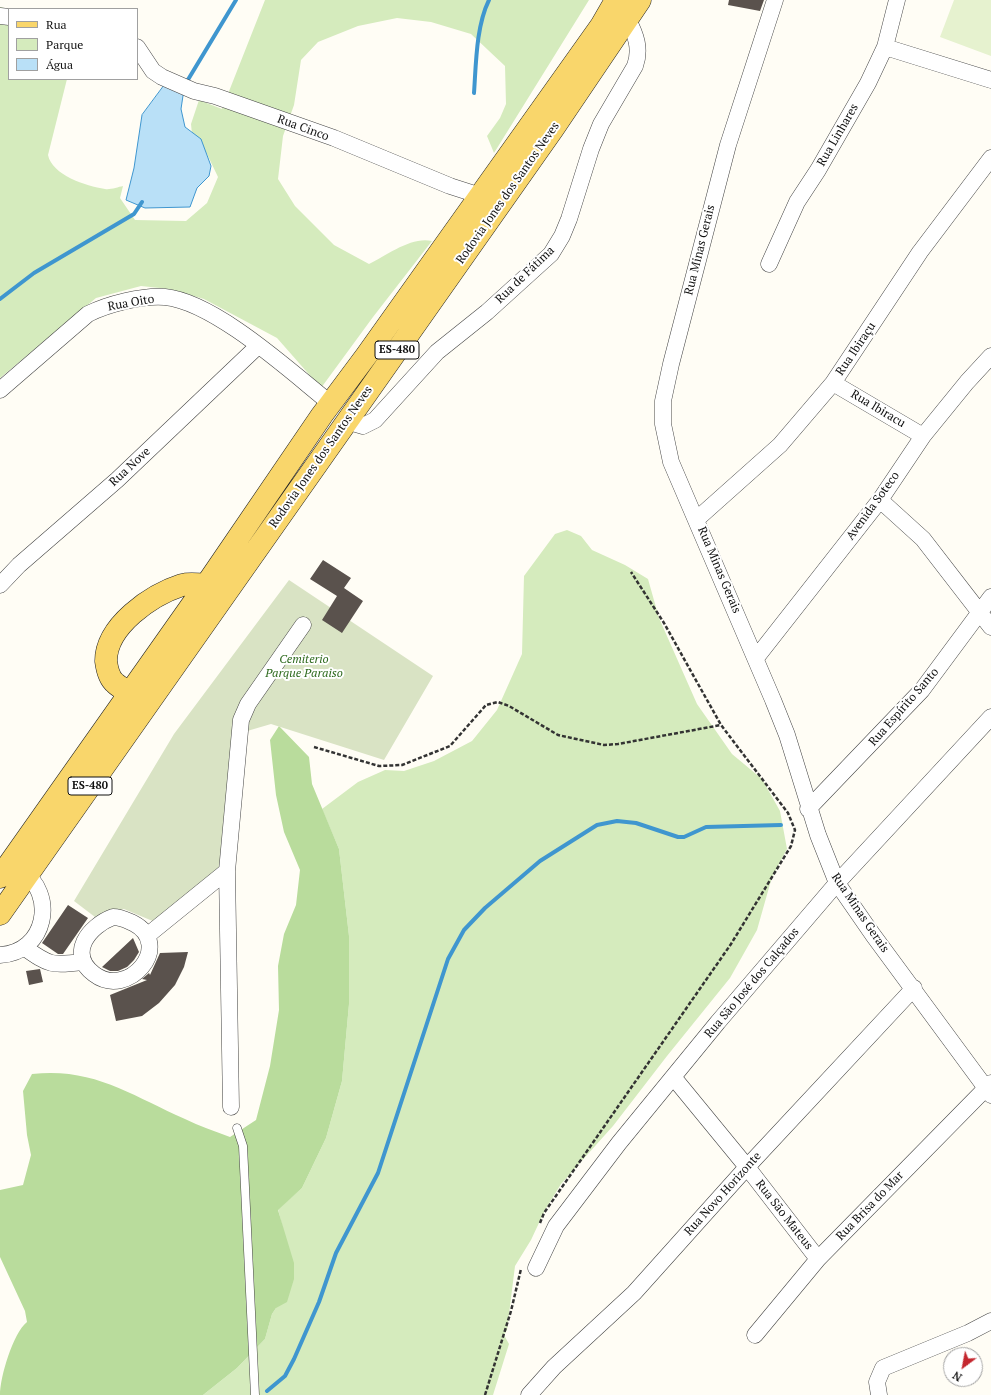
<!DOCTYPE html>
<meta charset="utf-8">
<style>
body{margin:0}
#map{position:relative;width:991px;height:1395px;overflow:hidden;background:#fffdf5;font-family:"PT Serif",serif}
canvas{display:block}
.legend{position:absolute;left:8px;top:8px;width:130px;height:72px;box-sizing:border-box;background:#fff;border:1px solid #a0a0a0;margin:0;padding:5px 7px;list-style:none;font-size:12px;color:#111}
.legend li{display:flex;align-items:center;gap:8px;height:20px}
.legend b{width:20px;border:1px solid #a0a0a0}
.north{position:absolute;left:943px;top:1347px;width:40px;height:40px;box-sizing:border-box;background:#fff;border:1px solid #a0a0a0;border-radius:50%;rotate:212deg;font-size:11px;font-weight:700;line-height:16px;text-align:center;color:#111}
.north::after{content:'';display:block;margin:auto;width:14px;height:18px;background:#c4262e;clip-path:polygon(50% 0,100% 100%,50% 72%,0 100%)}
</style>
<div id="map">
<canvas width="991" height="1395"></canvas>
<ul class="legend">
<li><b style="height:5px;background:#f9d66b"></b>Rua</li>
<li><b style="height:11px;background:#d5ebbd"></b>Parque</li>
<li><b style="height:11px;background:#b9e0f7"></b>Água</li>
</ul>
<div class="north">N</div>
</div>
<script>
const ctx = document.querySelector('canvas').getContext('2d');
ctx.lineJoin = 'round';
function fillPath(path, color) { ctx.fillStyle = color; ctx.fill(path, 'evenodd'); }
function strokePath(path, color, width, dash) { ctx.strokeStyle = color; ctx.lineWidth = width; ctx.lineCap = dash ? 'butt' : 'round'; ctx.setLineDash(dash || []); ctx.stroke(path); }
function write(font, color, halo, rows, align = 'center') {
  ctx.font = font + ' "PT Serif",serif'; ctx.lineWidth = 4; ctx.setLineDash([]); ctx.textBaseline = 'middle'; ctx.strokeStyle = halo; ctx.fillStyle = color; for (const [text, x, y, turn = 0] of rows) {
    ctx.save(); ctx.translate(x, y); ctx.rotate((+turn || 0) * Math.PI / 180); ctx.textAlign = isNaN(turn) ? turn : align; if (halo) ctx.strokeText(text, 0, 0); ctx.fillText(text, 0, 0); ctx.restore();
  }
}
const green = new Path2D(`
 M265,0h324l-95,153 -7,-17 13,-18 6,-14 -1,-38 -34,-32 -40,-12 -34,-4 -39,8 -40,16 -17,18 -7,45 -11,31 -5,43 17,27 39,39 35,19c18,-9 43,-28 63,-23l-59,76 -52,71 -44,-50 -73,-39 -35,-10 -28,-3 -45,12 -96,80v-371l9,2v70h58l-19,76c4,20 38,31 57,34 5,1 13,-2 18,-3l-3,12 15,22 51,1 21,-18 11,-26 -11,-23 -15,-20 -1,-10 8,-24 23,9z
 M567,530l14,6 11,14 33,15 23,14 11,39 38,86 35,50 30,25 18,32 7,38 -15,28 -15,53 -27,48 -63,78 -54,70 -52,58 -16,26 -14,30 -16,26 -8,64 -3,5 5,9 -16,51h-290l34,-27 28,-29 7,-25 4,-6 8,-75 -6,-24 24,-21 24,-50 16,-57 7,-77v-68l-10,-87 -17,-40 36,-27 27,-12 19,1 30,-10 38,-20 25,-31 25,-56 2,-78 31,-42z`);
const forest = new Path2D(`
 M279,726l30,31 3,27 27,65 10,87v68l-7,77 -16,57 -24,50 -24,22 16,53v16l-7,23 -11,6 -4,6 -7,25 -28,29 -34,27h-203c0,-18 13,-62 27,-73l-2,-11 -25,-54v-67l23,-5 8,-30 -4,-20 -4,-44 9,-17c61,-7 99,21 153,45 14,7 30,12 45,18l26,-17 14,-54 9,-56 -1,-44 6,-32 12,-29 4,-35 -16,-38 -8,-37 -6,-55z`);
const cemetery = new Path2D(`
 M289,580l144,96 -49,84 -113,-36 -34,10 -11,130 -71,58 -31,-13 -29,8 -21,-16 100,-167z`);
const pitch = new Path2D(`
 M954,0h37v56l-51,-19z`);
const water = new Path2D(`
 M166,83l18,6 -3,20 4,18 16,12 10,27 -2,10 -12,12 -7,19 -45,1 -19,-8 8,-32 8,-53z`);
const stream = new Path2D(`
 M186,83l50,-83
 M474,93c2,-28 2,-67 15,-93
 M0,299l34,-26 100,-59 8,-12
 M267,1391l18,-15 9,-17 25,-57 17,-49 42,-80 70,-214 16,-29 21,-22 55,-47 57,-36 20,-4 19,2 42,14h6l22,-10 75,-2`);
const building = new Path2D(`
 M729,0h35l-4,11 -32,-6z
 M323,560l28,18 -7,10 19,13 -21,32 -20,-13 15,-24 -27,-17z
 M68,905l20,13 -25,36h-5l-16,-11z
 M133,938l6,14 -5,8 -7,7 -9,4h-8l-8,-4z
 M188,952l-4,15 -9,18 -16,18 -17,13 -26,5 -6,-26 37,-15 -5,-1 7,-6 1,2 10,-22z
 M40,969l3,13 -14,3 -3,-14z`);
const path = new Path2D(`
 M314,747l65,19 23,-1 48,-19 36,-41 12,-3 11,4 49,29 46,10 14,-1 103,-19
 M540,1223l4,-10 187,-269 60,-98 4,-16 -7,-17 -67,-88 -57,-102 -33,-51
 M485,1395l26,-84 10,-42`);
const lane = new Path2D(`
 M237,1128l6,18 12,249`);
const street = new Path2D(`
 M775,0l-47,145 -57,219 -8,37v23l8,38 102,238 14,35 31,100 19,48 36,52 118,160
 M0,16l9,1
 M137,47l16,24 9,6 32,14 21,5 119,42 116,48 31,10
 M885,47l106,33
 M769,264l28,-62 21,-32 50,-87 17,-36 12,-47
 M833,383l90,53
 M0,390l88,-76c20,-10 55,-19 77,-17 50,5 125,74 165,106
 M346,421l17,5 12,-6 62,-68 50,-40 64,-58 11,-18 7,-17 22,-70 10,-25 34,-58c6,-17 1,-31 -7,-46
 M880,500l43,39 68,88
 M697,519l83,-74 53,-62 87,-131 71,-94
 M0,585l19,-20 98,-85 141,-134
 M756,658l124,-158 43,-64 44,-54 24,-26
 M808,809l114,-119 69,-93
 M113,917c8,0 13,3 20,6 42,22 -5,77 -39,51 -27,-20 -5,-48 19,-57z
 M148,935l79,-64
 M25,948c24,17 27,18 57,14
 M0,955c46,-2 58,-61 20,-86
 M674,1078l73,89 71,92
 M231,1107l-4,-236 14,-151 7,-16 55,-79
 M536,1268l20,-42 63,-83 99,-121 119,-139 154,-166
 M755,1335l63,-76 173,-176
 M529,1395l25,-28 80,-74 113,-126 167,-179
 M879,1395l-2,-13 6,-14 85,-35 23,-12`);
const primary = new Path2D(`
 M143,696c-9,-3 -21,-6 -28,-13 -6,-5 -8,-14 -9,-22 0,-35 45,-66 76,-76 7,-2 16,-1 24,0
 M0,877l206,-292 116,-170 44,-59 235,-330 15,-26
 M0,914l553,-785 87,-129`);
const shields = [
 [397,350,44],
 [90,786,44]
];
const shieldNames = [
 ["ES-480",397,350],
 ["ES-480",90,786]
];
const streetNames = [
 ["Rua Cinco",303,128,20],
 ["Rua Linhares",838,135,-60],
 ["Rodovia Jones dos Santos Neves",508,193,-55],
 ["Rua Minas Gerais",700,250,-76],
 ["Rua de Fátima",525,275,-44],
 ["Rua Oito",131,303,-10],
 ["Rua Ibiraçu",856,349,-56],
 ["Rua Ibiracu",878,409,31],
 ["Rodovia Jones dos Santos Neves",321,457,-55],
 ["Rua Nove",130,467,-43],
 ["Avenida Soteco",873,506,-54],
 ["Rua Minas Gerais",719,570,67],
 ["Rua Espírito Santo",904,707,-49],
 ["Rua Minas Gerais",860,913,56],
 ["Rua São José dos Calçados",752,983,-50],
 ["Rua Novo Horizonte",723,1194,-48],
 ["Rua Brisa do Mar",870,1206,-46],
 ["Rua São Mateus",784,1215,52]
];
const parkNames = [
 ["Cemiterio",304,660],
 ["Parque Paraiso",304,674]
];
fillPath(green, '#d5ebbd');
fillPath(forest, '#b9dc9c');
fillPath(cemetery, '#d9e3c4');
fillPath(pitch, '#e6f2cf');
fillPath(water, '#b9e0f7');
strokePath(water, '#3f96cf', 1);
strokePath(stream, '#3f96cf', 4);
fillPath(building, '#5a524d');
strokePath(lane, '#444', 9);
strokePath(street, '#444', 17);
strokePath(primary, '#222', 23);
strokePath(path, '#333', 2.5, [4, 2]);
strokePath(lane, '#fff', 8);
strokePath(street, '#fff', 16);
strokePath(primary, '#f9d66b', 22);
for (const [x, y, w] of shields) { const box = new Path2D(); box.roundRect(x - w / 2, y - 9, w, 18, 3); ctx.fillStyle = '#fff'; ctx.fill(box); strokePath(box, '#111', 1); }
write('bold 11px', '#111', null, shieldNames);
write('12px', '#111', '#fff', streetNames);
write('italic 12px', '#2f6b1f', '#fff', parkNames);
</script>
